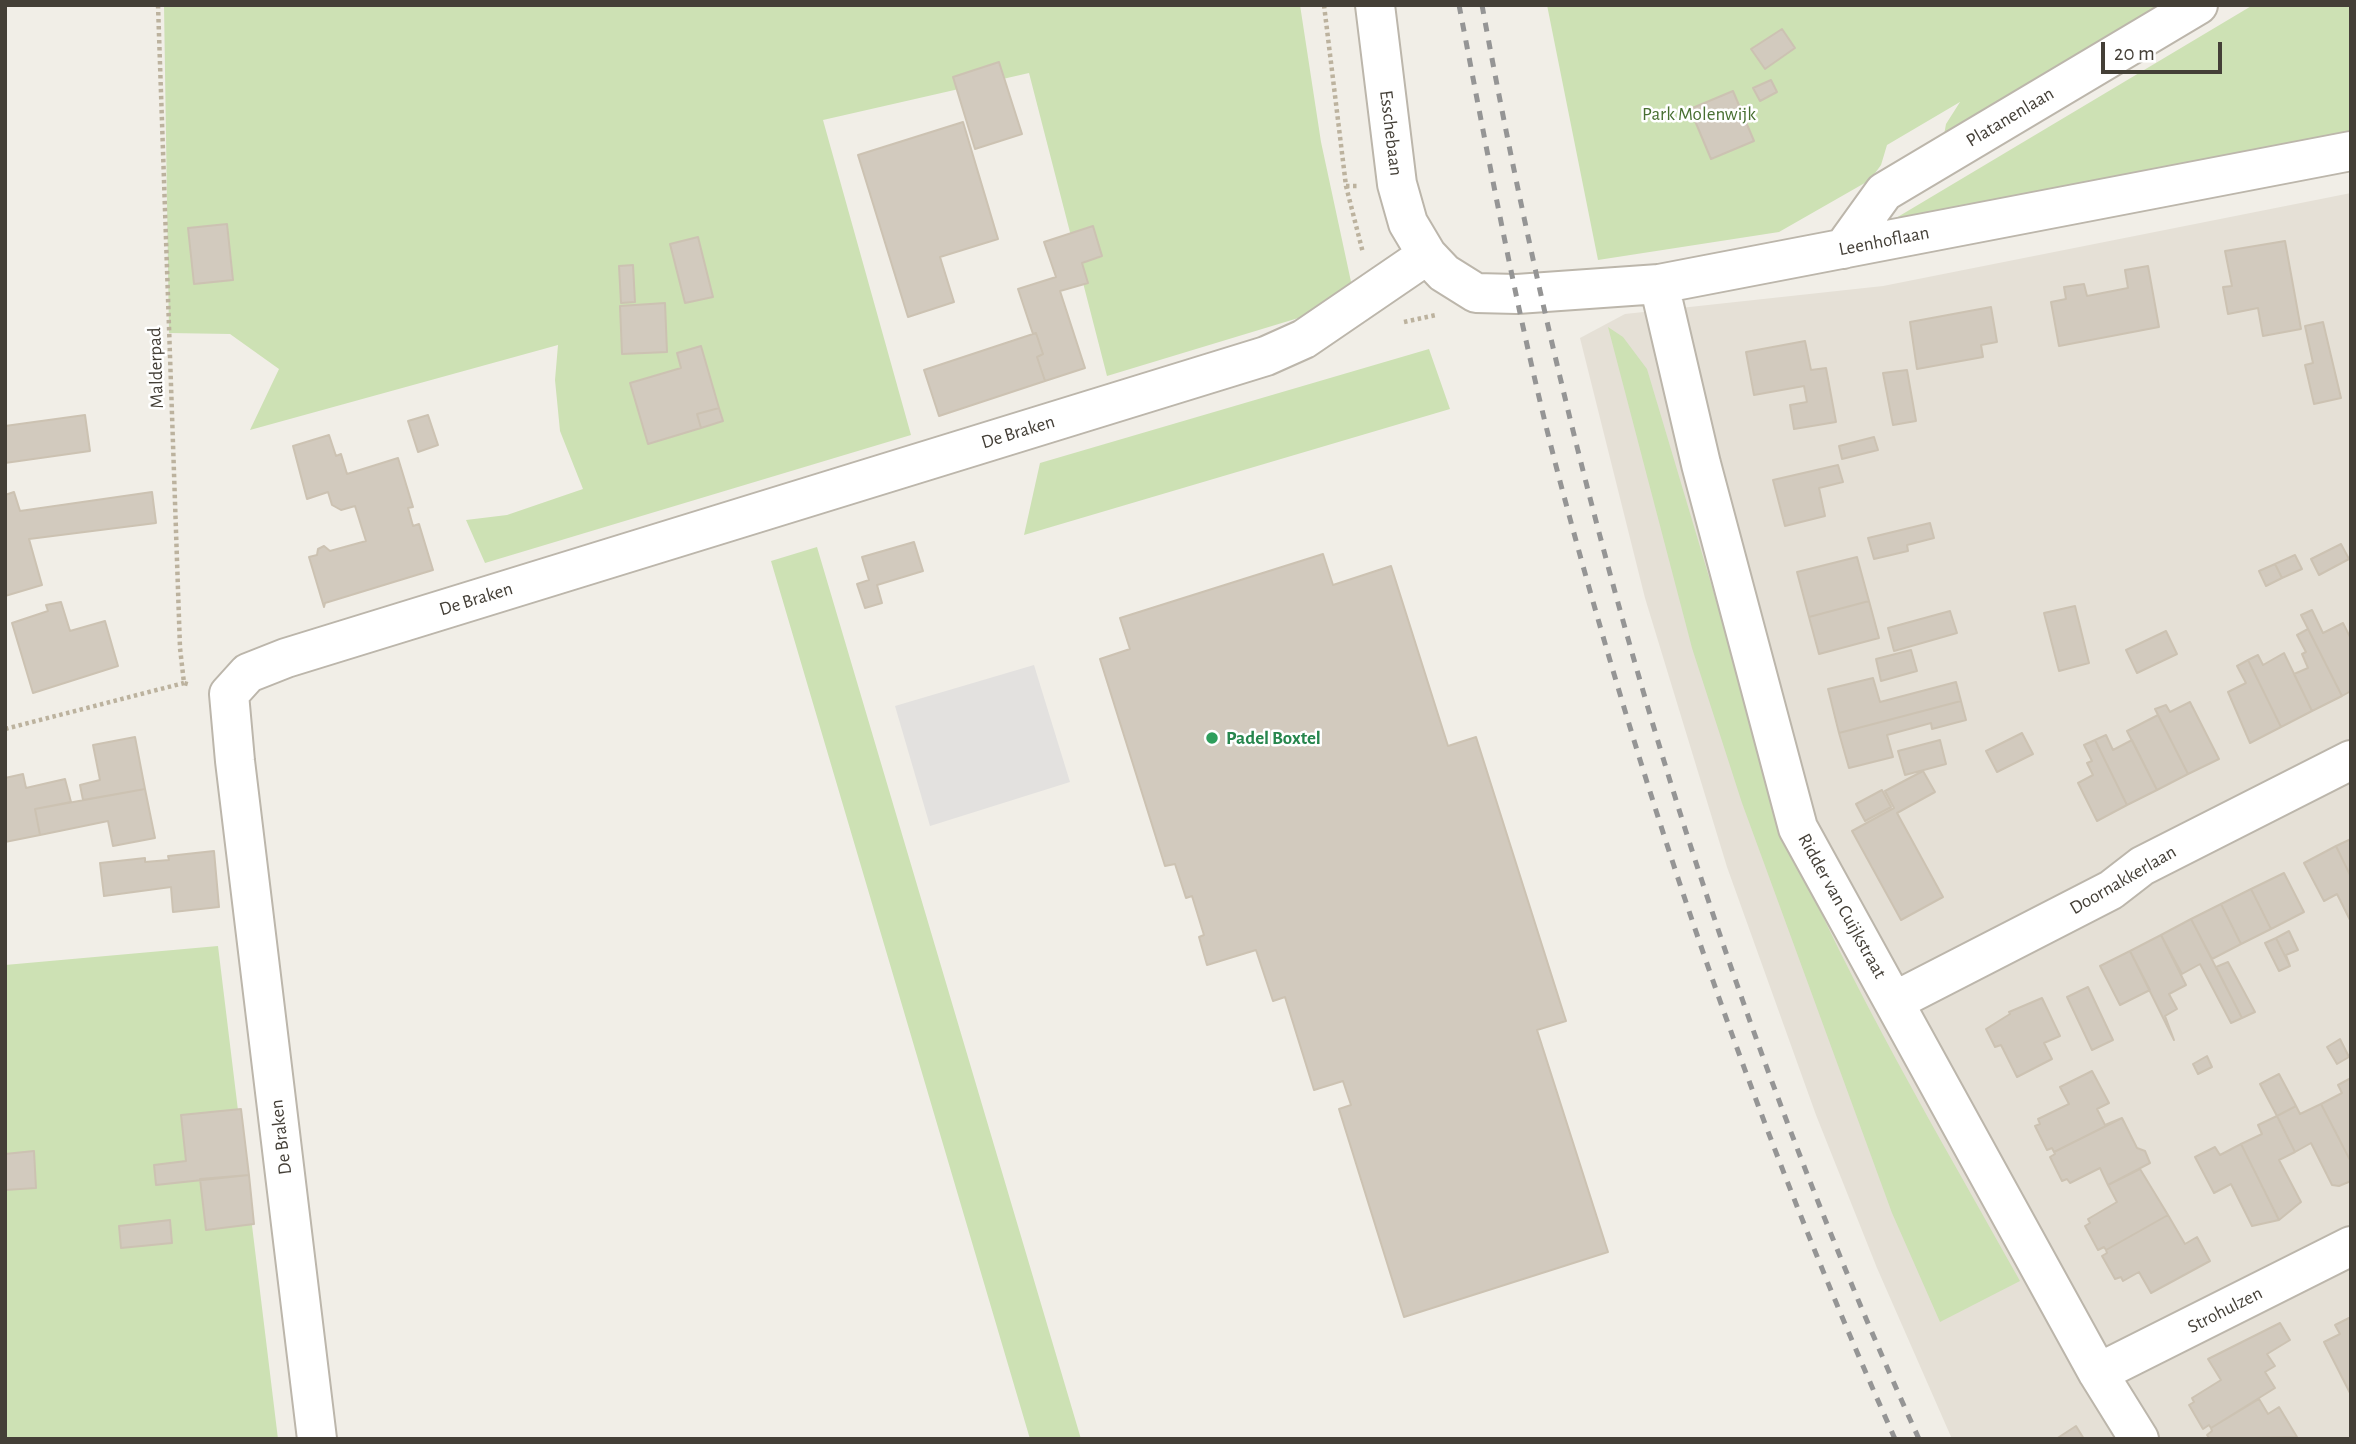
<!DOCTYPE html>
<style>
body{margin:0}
#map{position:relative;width:2356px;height:1444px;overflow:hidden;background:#f1eee7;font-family:"Alegreya Sans",sans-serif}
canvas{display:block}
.frame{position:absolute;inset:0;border:7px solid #443f37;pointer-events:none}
.scale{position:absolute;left:2101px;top:42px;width:121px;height:32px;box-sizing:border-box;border:4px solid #443f37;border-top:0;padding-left:9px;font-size:21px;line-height:24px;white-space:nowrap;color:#443f37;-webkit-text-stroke:5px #fff;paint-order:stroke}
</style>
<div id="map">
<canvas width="2356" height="1444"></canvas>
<div class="frame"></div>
<div class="scale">20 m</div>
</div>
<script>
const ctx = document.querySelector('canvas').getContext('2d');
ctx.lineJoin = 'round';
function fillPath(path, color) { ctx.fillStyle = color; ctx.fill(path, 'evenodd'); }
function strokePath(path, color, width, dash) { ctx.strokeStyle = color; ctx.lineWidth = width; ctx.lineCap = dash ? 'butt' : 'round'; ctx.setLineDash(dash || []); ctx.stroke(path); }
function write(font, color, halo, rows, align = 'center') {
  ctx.font = font + ' "Alegreya Sans",sans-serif'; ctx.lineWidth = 5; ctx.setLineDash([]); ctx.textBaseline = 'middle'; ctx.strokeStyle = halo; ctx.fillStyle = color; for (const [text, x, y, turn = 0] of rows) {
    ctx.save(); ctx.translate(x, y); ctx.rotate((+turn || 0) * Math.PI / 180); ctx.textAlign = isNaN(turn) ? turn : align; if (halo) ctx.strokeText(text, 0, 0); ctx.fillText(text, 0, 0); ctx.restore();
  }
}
const residential = new Path2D(`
 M2351,193v1246h-399l-75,-171 -61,-153 -89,-248 -82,-269 -65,-260 45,-24 258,-28z`);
const green = new Path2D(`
 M164,5h1136l21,137 32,149 -15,15 -231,70 -78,-303 -206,47 88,315 -426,128 -19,-43 41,-5 76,-26 -23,-58 -5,-51 3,-35 -308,85 29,-61 -49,-35 -61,-1z
 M1547,5h628l-231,130 2,-11 14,-22 -73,43 -6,20 -11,15 -91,52 -181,28z
 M2253,5h98v136l-449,80 -6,-3z
 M1608,327l15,10 24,32 139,466c66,155 152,299 234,446l-80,41 -48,-109 -150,-410 -50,-155z
 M1429,349l21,60 -426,126 16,-72z
 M817,547l264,892h-51l-259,-878z
 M218,946l60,493h-273v-474z`);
const parking = new Path2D(`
 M1034,665l36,117 -140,44 -35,-120z`);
const building = new Path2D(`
 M1782,29l13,19 -30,21 -14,-20z
 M999,62l23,72 -47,15 -22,-72z
 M1771,80l6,12 -17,9 -7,-13z
 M1733,91l21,50 -43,18 -21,-50z
 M963,122l35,117 -58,18 14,45 -46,15 -50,-162z
 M227,224l6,56 -39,4 -6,-56z
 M1093,226l9,30 -20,7 6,20 -28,8 25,77 -40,13 -8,-24 6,-3 -7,-21 -3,1 -15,-45 38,-12 -12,-35z
 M698,237l15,60 -28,6 -15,-59z
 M2285,241l16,88 -38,7 -5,-28 -30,6 -5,-27 9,-1 -7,-35z
 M633,265l2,37 -14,1 -2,-37z
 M2148,266l11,61 -100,19 -8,-44 15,-3 -2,-12 20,-3 3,12 41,-8 -3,-18z
 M665,303l2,49 -45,2 -2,-48z
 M1991,307l6,35 -16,3 2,12 -66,12 -7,-47z
 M2323,322l18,76 -27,6 -9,-39 8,-2 -8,-37z
 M1036,333l7,21 -6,3 8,24 -106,35 -15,-46z
 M1805,341l6,29 15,-2 10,54 -42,7 -4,-24 17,-3 -3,-16 -50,9 -8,-43z
 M701,346l18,62 -22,6 4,14 -53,16 -18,-61 51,-15 -4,-15z
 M1907,370l9,51 -23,4 -10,-52z
 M719,408l4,13 -22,7 -4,-14z
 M85,415l5,36 -85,12v-37z
 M428,415l10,30 -20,7 -10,-31z
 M329,435l7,21 5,-2 6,20 51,-16 15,49 -5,1 5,18 6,-2 14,46 -108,33 -1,4 -15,-50 8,-2 1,-6 6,-3 6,5 36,-10 -11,-35 -14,4 -9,-5 -4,-13 -21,7 -14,-53z
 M1874,437l4,13 -36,9 -3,-13z
 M1838,465l5,17 -24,6 6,28 -40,10 -12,-46z
 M14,492l6,19 132,-19 4,31 -127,16 13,46 -37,11v-101z
 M1930,523l4,15 -27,7 1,6 -34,8 -6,-21z
 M914,542l9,29 -46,14 5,18 -17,5 -8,-24 12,-4 -7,-23z
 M2341,544l8,15 -30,16 -8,-16z
 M1323,554l10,31 58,-19 57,180 28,-9 90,284 -29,9 71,222 -204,65 -65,-208 12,-4 -8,-24 -29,9 -29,-93 -12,4 -17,-51 -49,15 -8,-28 5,-2 -12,-39 -6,2 -11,-34 -10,2 -65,-207 30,-10 -10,-31z
 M2295,555l7,14 -20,9 -7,-14z
 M1857,557l12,44 -60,16 -12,-45z
 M2275,564l7,14 -16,8 -7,-15z
 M1869,601l10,37 -60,16 -10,-37z
 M61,602l9,29 35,-10 13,45 -85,27 -21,-70 36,-12 -2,-6z
 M2075,606l14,57 -30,8 -15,-58z
 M2312,610l11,23 20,-10 8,16v52l-9,5 -41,-81z
 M1950,611l7,22 -63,18 -6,-23z
 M2308,629l34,67 -30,15 -18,-37 14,-6 -6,-14 4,-2 -9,-17z
 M2166,631l11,23 -40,19 -11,-23z
 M1911,650l6,21 -36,10 -5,-22z
 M2284,653l28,58 -31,16 -33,-67 10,-5 5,10z
 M2248,660l33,67 -31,16 -22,-51 18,-9 -9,-17z
 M1873,678l7,24 76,-20 5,19 -122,32 -11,-44z
 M1961,701l5,19 -34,9 -1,-6 -44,12 6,22 -44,11 -10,-35z
 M2190,702l29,57 -31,15 -33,-65 11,-4 4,7z
 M2158,715l30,59 -31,16 -30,-59z
 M2022,733l11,21 -36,18 -11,-21z
 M2106,735l7,15 19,-10 25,50 -30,15 -32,-65z
 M135,737l10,52 -62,11 -3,-15 20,-5 -7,-35z
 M1940,740l6,24 -41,11 -7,-24z
 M2095,740l32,65 -30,16 -19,-38 15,-8 -6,-12 5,-2 -8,-16z
 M1923,771l12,21 -38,21 46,84 -42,23 -49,-89 42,-23 -9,-17z
 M23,774l3,14 39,-9 6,23 -36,7 5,26 -35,7v-64z
 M145,789l10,49 -42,8 -5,-25 -68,14 -5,-26z
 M1882,790l9,17 -26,14 -9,-17z
 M2351,839v38l-15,-31z
 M2336,846l15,31v45l-14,-28 -13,7 -20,-38z
 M214,851l5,56 -46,5 -2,-25 -67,9 -4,-33 45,-5v4l24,-2 -1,-4z
 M2284,873l20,39 -33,17 -20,-40z
 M2251,889l20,40 -30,15 -20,-40z
 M2221,904l20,40 -29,15 -21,-40z
 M2191,919l51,99 -11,5 -31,-59 -18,10 -21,-39z
 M2289,931l9,19 -12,5 4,11 -14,-28z
 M2161,935l25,50 -17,9 8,15 -12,7 9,24 -44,-89z
 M2276,938l14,28 -11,5 -14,-28z
 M2130,951l20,39 -30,15 -20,-39z
 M2228,962l27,50 -13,6 -26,-51z
 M2088,987l25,53 -21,10 -25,-53z
 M2042,998l18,38 -16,7 8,16 -35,18 -16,-32 -6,2 -9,-18 24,-15 -1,-2z
 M2340,1039l9,18 -12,7 -10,-17z
 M2207,1056l5,11 -14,7 -5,-10z
 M2092,1071l17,32 -12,6 8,16 17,-7 -68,34 -2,-4 -5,2 -12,-24 5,-2 -2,-5 31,-15 -9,-17z
 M2279,1074l17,32 -19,10 -17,-32z
 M2351,1078v84l-30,-58 21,-11 -4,-8z
 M2321,1104l30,58v19l-12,5 -7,-1 -21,-42 -16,9 -18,-36 19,-10 4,8z
 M241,1109l8,66 -93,10 -2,-20 32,-4 -5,-46z
 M2277,1116l18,36 -16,8 22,42 -22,18 -38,-76 21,-10 -4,-9z
 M2122,1118l15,30 8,3 5,12 -42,22 -8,-17 -30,15 -3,-4 -5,2 -12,-24 5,-3 -1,-2z
 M2241,1144l38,76 -27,6 -21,-42 -17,9 -19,-36 20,-10 5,8z
 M34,1151l2,37 -31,2v-36z
 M2140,1169l28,46 -62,35 -2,-3 -6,3 -13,-24 5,-3 -2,-4 29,-17 -9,-17z
 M249,1175l5,49 -48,6 -6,-51z
 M2168,1215l17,29 12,-7 13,24 -59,32 -12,-21 -16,9 -2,-4 -6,2 -13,-23 5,-3 -1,-3z
 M170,1220l2,23 -51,5 -2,-22z
 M2349,1318l2,2v75l-27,-53 16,-8 -5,-9z
 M2280,1323l10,17 -23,14 8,12 -10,6 10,16 -64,40 -2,-3 -6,4 -14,-24 5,-3 -2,-4 29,-18 -13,-21z
 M2259,1399l9,15 11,-7 18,30 -87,2 -3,-4 5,-4 -1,-3z
 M2076,1426l8,13h-28z`);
const path = new Path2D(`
 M158,5l22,643 4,35 7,2
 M1324,5l22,181 17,67
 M1346,186h13
 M1404,322l32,-7
 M5,729l179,-46`);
const minor = new Path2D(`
 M1375,5l22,179 11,39 19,32 17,18 32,20 41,1 142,-10 692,-133
 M1843,249l41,-57 314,-187
 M1659,284l42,180 97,364 300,545 41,66
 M1895,1001l216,-111 31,-24 209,-106
 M2098,1373l253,-127
 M317,1439l-82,-678 -6,-67 19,-21 38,-15 980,-302 38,-17 123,-84`);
const rail = new Path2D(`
 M1459,5c32,166 62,332 106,495 86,321 194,635 330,939
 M1482,5c90,493 229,977 437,1434`);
const markers = [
 [1212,738,7,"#2e9e5b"]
];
const parkNames = [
 ["Park Molenwijk",1699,114]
];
const streetNames = [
 ["Platanenlaan",2010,117,-31],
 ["Esschebaan",1391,133,83],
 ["Leenhoflaan",1884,241,-11],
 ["Malderpad",156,368,-92],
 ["De Braken",1018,432,-17],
 ["De Braken",476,599,-17],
 ["Doornakkerlaan",2123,880,-30],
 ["Ridder van Cuijkstraat",1842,906,61],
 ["De Braken",281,1137,-97],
 ["Strohulzen",2225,1310,-27]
];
const leisureNames = [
 ["Padel Boxtel",1226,738]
];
fillPath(residential, '#e5e0d6');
fillPath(green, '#cde1b4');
fillPath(parking, '#e3e1df');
fillPath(building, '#d2cabe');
strokePath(building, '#ccc2b2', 2);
strokePath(minor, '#bcb6ab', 42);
strokePath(path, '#bcb29e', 4.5, [3.5, 3.5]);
strokePath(minor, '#fff', 38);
strokePath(rail, '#959595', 5, [9, 9]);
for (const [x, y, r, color] of markers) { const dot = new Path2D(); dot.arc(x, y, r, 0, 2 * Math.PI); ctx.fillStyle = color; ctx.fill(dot); strokePath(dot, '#fff', 2.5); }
write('19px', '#486f31', '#fff', parkNames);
write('19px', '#443f37', '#fff', streetNames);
write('bold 19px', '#27864d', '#fff', leisureNames, 'left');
</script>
